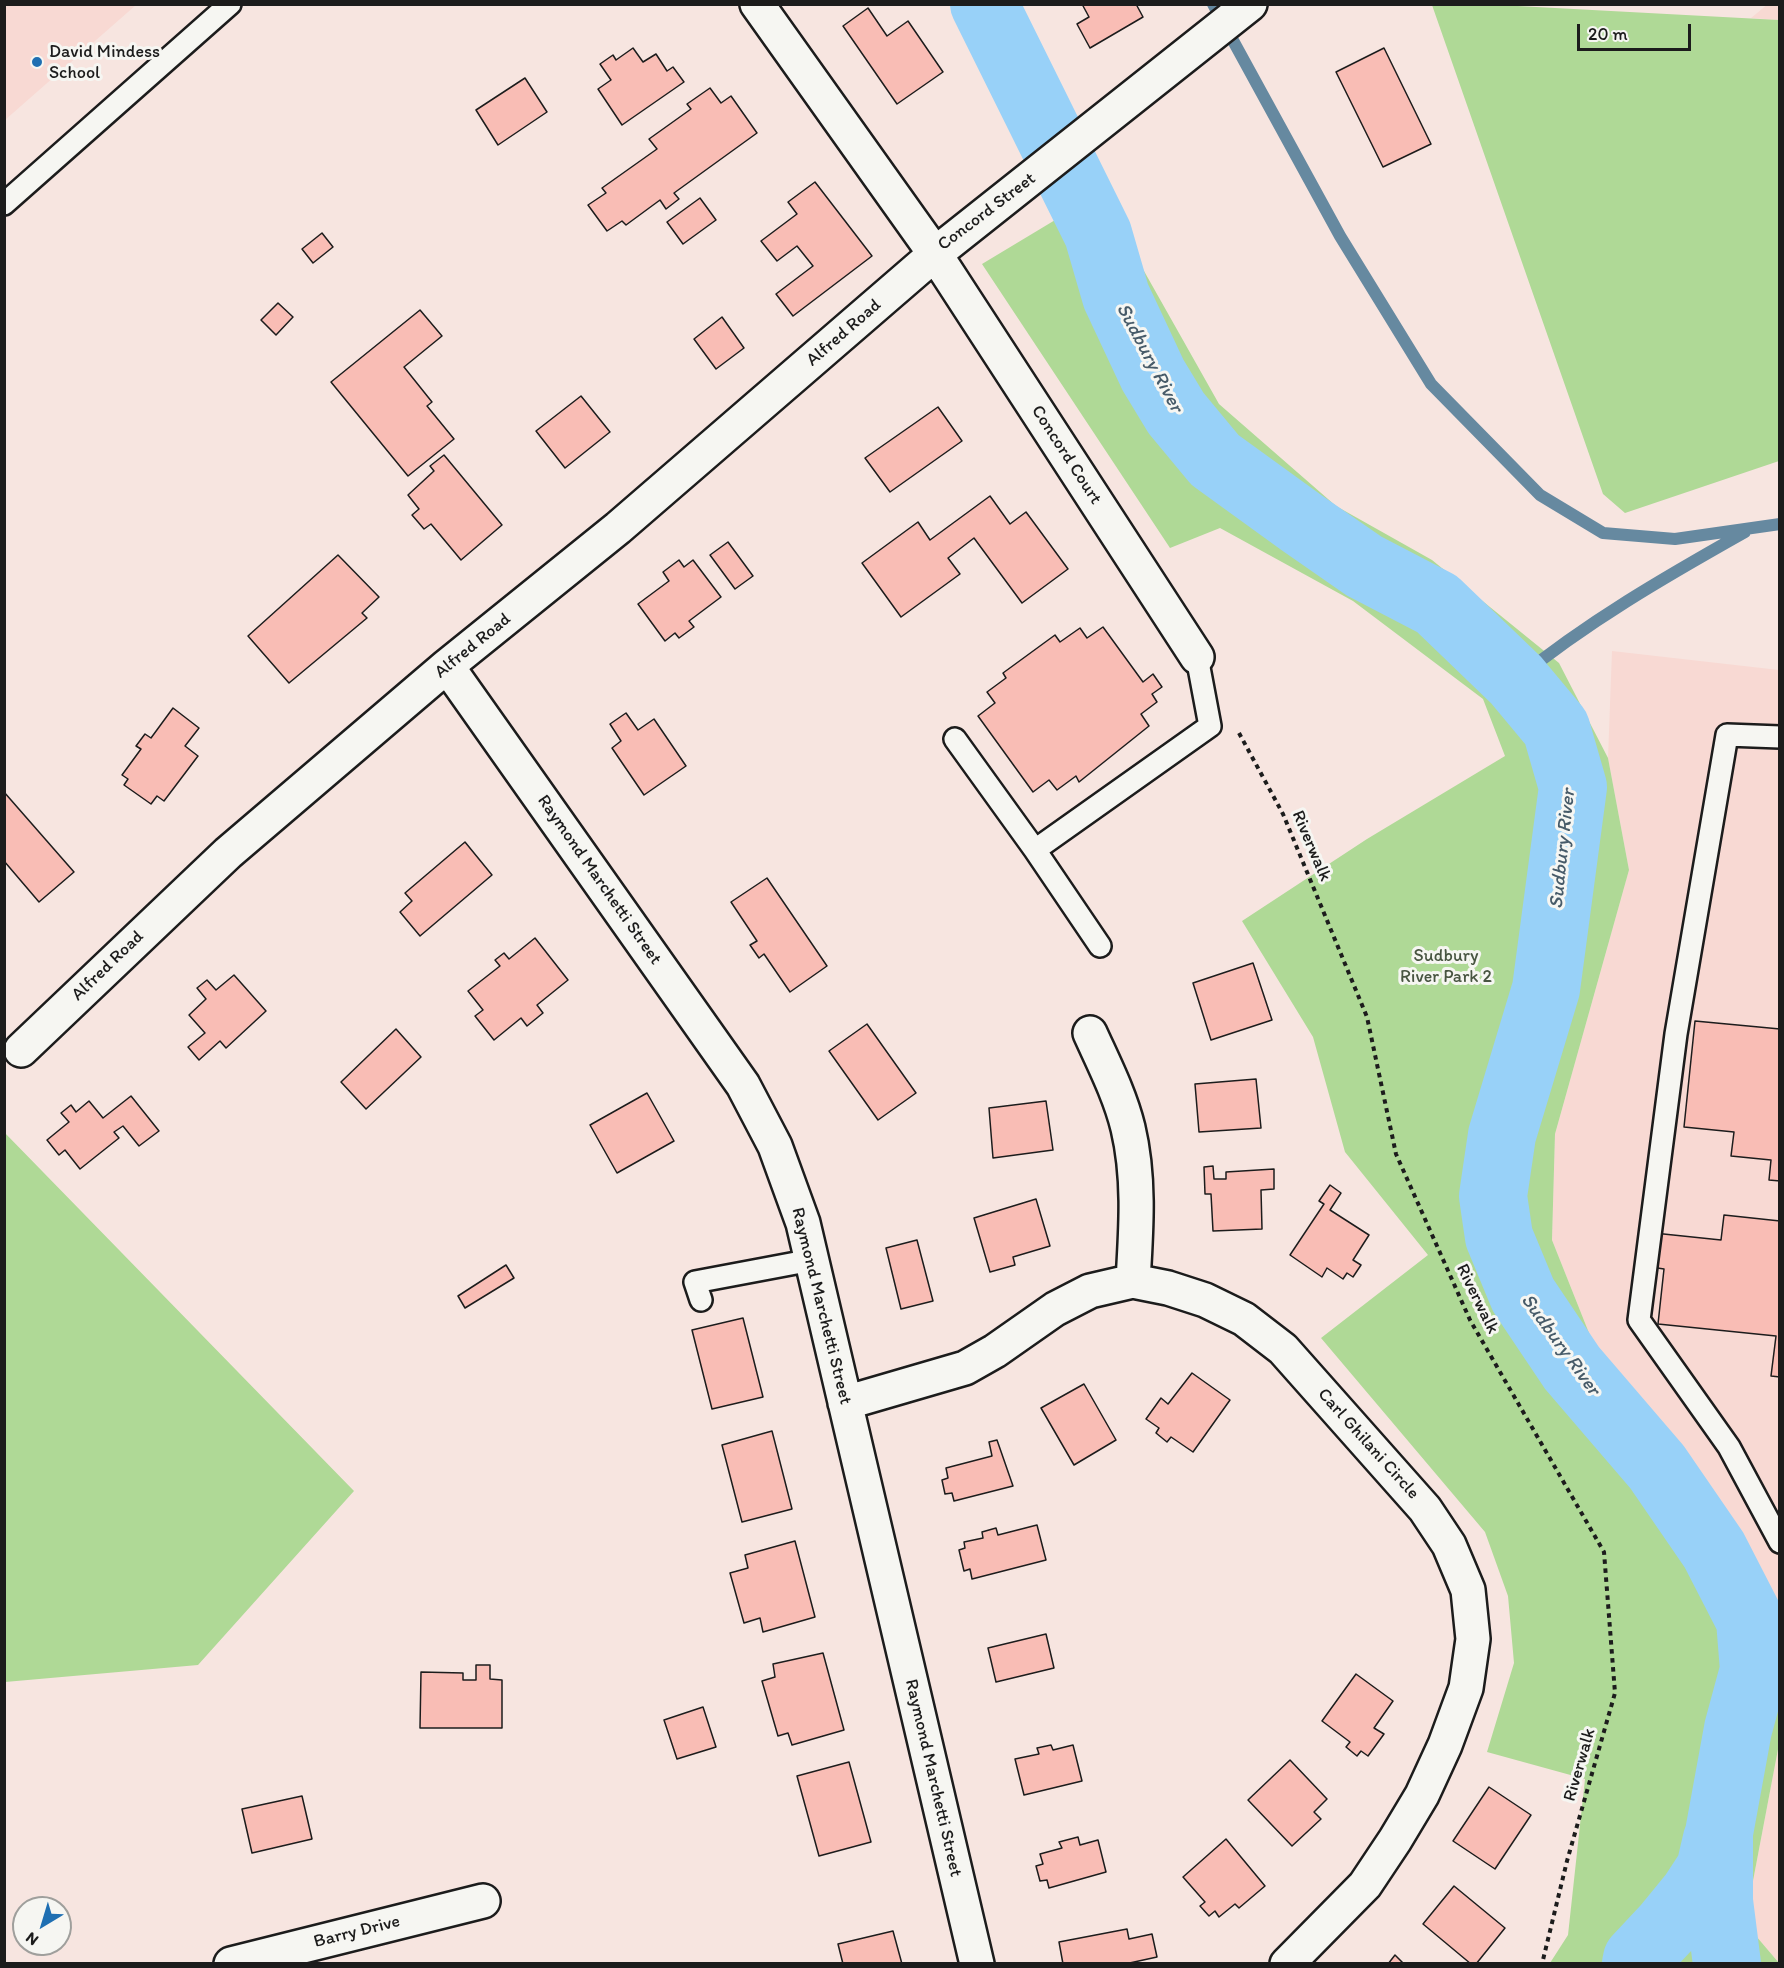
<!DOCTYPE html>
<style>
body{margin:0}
#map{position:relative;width:1784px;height:1968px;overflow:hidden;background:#f7e5e0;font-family:Itim,sans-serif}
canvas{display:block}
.frame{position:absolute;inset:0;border:6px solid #1c1c1c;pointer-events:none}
.north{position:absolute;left:12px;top:1896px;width:60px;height:60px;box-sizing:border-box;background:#f6f6f2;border:2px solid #9f9f9c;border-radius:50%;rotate:218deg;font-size:16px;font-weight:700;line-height:24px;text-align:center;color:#1c1c1c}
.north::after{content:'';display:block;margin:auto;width:21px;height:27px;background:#1f6fb2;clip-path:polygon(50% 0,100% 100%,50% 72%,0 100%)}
.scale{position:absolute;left:1577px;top:24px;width:114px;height:27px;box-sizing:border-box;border:3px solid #1c1c1c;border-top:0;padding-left:8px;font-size:18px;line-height:21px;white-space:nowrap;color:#1c1c1c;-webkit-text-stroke:4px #f6f6f2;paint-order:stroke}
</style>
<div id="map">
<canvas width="1784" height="1968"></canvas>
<div class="frame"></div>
<div class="north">N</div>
<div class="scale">20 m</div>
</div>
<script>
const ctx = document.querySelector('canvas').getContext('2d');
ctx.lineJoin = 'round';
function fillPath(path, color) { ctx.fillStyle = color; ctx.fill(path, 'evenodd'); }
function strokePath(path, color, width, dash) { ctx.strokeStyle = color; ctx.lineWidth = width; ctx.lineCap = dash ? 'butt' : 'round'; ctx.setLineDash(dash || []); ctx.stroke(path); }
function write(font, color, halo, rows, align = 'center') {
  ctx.font = font + ' Itim,sans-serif'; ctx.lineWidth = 6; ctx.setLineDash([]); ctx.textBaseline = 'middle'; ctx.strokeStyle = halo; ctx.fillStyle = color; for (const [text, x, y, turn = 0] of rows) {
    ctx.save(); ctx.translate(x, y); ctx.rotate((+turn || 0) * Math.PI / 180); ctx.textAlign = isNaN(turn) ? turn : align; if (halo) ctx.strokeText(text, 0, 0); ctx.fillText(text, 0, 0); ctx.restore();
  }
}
const built = new Path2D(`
 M5,4h131v1l-131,115z
 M1768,4l11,1v15l-28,-2z
 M1612,651l167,19v954l-61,-113 -127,-173 -39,-98 3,-106 74,-264 -21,-112z
 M1779,1744v219l-34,-40z`);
const green = new Path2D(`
 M1432,5h67l280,15v441l-154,52 -22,-19z
 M1100,193l119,211 117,102 96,54 127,103 49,95 21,112 -74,264 -3,106 39,98 127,173 61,113v120l-34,179 34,40h-229l18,-28 17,-156 -98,-27 27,-89 -6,-67 -23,-64 -164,-194 107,-83 -83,-103 -32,-115 -71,-116 125,-82 138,-83 -22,-57 -130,-98 -133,-73 -50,20 -188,-284z
 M4,1132l350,359 -156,174 -193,17z`);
const stream = new Path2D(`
 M1213,4l127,232 91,148 109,111 63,38 72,6 105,-15
 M1516,680c71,-58 149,-103 229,-148`);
const river = new Path2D(`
 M984,4l114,230 18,62 37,79 23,38 39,47 87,63 62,43 73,38 79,76 40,48 17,59 -27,202 -44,146 -9,61 6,41 24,58 49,73 85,99 57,83 36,70 4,50 -16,59 -19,104v68l8,63
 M1636,1964l1,-5 29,-31 27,-33 17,-26 7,-30`);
const building = new Path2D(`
 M1082,4h54l7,13 -53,31 -13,-24 12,-7z
 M868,8l19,28 21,-15 35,51 -46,32 -54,-78z
 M633,48l10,14 13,-8 11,17 6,-4 11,15 -62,43 -24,-36 13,-9 -11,-16 13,-9 3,5z
 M1384,48l47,96 -48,23 -47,-95z
 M525,78l22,34 -49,33 -22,-35z
 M710,88l11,15 10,-7 26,37 -83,60 5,6 -13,10 -6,-9 -34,25 -4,-4 -15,10 -19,-26 18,-12 -4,-5 55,-39 -8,-10 42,-30 -4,-5z
 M815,182l57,74 -79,60 -17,-22 37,-28 -16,-20 -20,15 -16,-20 36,-27 -9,-12z
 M700,198l16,22 -33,24 -16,-22z
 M322,233l11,14 -20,16 -11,-14z
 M278,303l15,14 -17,18 -15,-15z
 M420,310l22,26 -38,31 28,35 -5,4 27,33 -46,37 -77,-94z
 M722,317l22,31 -28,21 -22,-30z
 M581,396l29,36 -45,36 -29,-37z
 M938,407l24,34 -72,51 -25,-34z
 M444,455l58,70 -41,35 -30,-36 -7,5 -12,-14 7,-6 -11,-14 26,-24 -4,-5z
 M990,496l20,28 16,-12 42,57 -46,34 -48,-65 -26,20 12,16 -59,43 -39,-54 56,-41 12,18z
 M728,542l25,34 -18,13 -25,-34z
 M338,555l41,42 -17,16 5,5 -78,65 -41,-47z
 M679,560l5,7 9,-7 28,37 -32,24 5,6 -15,11 -4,-5 -10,8 -27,-37 31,-23 -6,-9z
 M1103,627l40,55 10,-8 9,13 -10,7 5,8 -16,12 8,12 -70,56 -3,-6 -19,14 -8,-10 -16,12 -55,-76 17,-13 -8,-11 19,-14 -3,-5 52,-38 5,7 20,-14 7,10z
 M173,708l26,20 -14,18 13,10 -34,45 -7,-5 -6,8 -27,-19 4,-6 -6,-4 19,-26 -5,-3 9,-12 6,4z
 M626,713l12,17 16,-11 32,47 -42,29 -32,-47 9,-7 -11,-17z
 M4,792l70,80 -35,30 -35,-41z
 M465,842l27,33 -72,61 -20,-24 12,-11 -7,-8z
 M767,878l60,88 -37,26 -26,-38 -5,4 -9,-13 7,-4 -26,-39z
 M535,938l33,42 -31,25 6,8 -16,13 -6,-8 -27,22 -19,-24 8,-6 -15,-19 32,-25 -5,-6 9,-7 5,6z
 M1253,963l19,57 -61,20 -18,-57z
 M234,975l32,36 -40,37 -6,-7 -21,19 -11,-13 17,-14 -16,-18 17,-16 -9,-11 10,-8 9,10z
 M1695,1021l85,8v152l-11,-1 2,-20 -40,-4 3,-24 -50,-5z
 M867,1024l49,69 -38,27 -49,-69z
 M396,1029l25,28 -55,52 -25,-27z
 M1256,1079l5,49 -62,4 -4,-48z
 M647,1093l27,48 -57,32 -27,-48z
 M131,1096l28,35 -20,15 -16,-20 -9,6 5,6 -39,31 -15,-19 -6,5 -12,-15 22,-18 -8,-9 10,-8 5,7 13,-11 14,17z
 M1046,1101l7,49 -60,8 -4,-50z
 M1213,1166l1,13h12v-7l48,-3v20l-13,1 1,39 -49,2 -2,-37h-6l-1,-27z
 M1330,1185l11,8 -11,17 39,25 -16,25 8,5 -8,12 -6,-4 -4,6 -16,-11 -5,9 -32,-22 34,-51 -5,-3z
 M1036,1199l14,47 -37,11 2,8 -25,7 -16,-54z
 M1724,1215l56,6v156l-9,-1 5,-40 -118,-12 6,-55 -13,-2 3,-34 67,7z
 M917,1240l16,61 -32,8 -15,-61z
 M506,1265l8,13 -49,30 -7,-12z
 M743,1318l20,79 -51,12 -20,-79z
 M1192,1373l38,27 -37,52 -22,-15 -4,5 -11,-9 3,-5 -13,-9 15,-21 7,6z
 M1084,1384l32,56 -42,25 -33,-57z
 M772,1431l20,78 -50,13 -20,-77z
 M997,1440l16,46 -59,15 -2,-8 -7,1 -3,-14 6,-2 -2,-10 46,-12 -3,-14z
 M1037,1525l9,35 -74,19 -2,-10 -6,2 -5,-21 6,-2 -1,-6 19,-4 -1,-6 14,-4 2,7z
 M795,1541l20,76 -52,15 -3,-14 -16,5 -14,-50 18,-5 -3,-13z
 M1046,1634l8,34 -58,14 -8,-34z
 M823,1653l21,77 -52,15 -4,-12 -10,3 -16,-55 13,-4 -2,-13z
 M476,1665h14v14l12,1v48h-82l1,-56 42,1v7h13z
 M1356,1674l37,27 -19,27 10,6 -16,22 -7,-5 -4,5 -11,-9 4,-5 -28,-21z
 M703,1707l13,40 -39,12 -13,-39z
 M1051,1745l2,5 20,-5 9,36 -58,14 -9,-36 24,-5 -2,-6z
 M1290,1760l37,39 -13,13 7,7 -29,27 -44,-46z
 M849,1762l22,80 -52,14 -22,-80z
 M1489,1787l42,28 -36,54 -42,-28z
 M302,1796l10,43 -60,14 -10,-44z
 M1078,1837l2,8 18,-5 8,32 -57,16 -2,-8 -7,1 -4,-15 7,-2 -3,-10 22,-6 -3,-6z
 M1226,1839l39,47 -26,22 -4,-4 -16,13 -4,-6 -6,5 -9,-10 5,-4 -22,-25z
 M1454,1886l51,42 -29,36h-5l-48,-40z
 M1127,1929l2,10 23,-5 5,23 -32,7h-62l-4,-22z
 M893,1931l9,33h-59l-5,-20z
 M1395,1955l9,9h-16z`);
const path = new Path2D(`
 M1239,733l44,81 84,203 29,137 74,166 134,232 11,141 -48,168 -25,103`);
const lane = new Path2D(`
 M4,204l226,-200
 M1780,737l-53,-2 -51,299 -37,286 90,127 51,95
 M955,739l80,111 175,-124 -13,-69
 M1035,850l65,96
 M701,1300l-6,-18 117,-22`);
const street = new Path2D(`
 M757,4l178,250 262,403
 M447,666l296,419 32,61 28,77 174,741
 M1090,1033c14,31 30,62 38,95 12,50 8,103 5,153
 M21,1050l207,-197 219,-187 171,-138 317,-274 315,-250
 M845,1403l120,-35 30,-17 60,-42 35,-18 43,-10 35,7 37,12 39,19 39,30 142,160 24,36 19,45 5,49 -7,49 -21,57 -23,50 -27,45 -30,45 -78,79
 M231,1964l252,-63`);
const markers = [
 [37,62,6,"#1f6fb2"]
];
const poiNames = [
 ["David Mindess",49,52],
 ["School",49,73]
];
const streetNames = [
 ["Concord Street",987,212,-37],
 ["Alfred Road",844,333,-41],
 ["Concord Court",1066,455,57],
 ["Alfred Road",473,646,-39],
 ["Riverwalk",1311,846,67],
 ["Raymond Marchetti Street",599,880,55],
 ["Alfred Road",108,966,-44],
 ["Riverwalk",1477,1299,64],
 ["Raymond Marchetti Street",821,1306,76],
 ["Carl Ghilani Circle",1368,1444,48],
 ["Riverwalk",1580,1765,-74],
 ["Raymond Marchetti Street",933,1778,77],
 ["Barry Drive",357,1932,-14]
];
const parkNames = [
 ["Sudbury",1446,956],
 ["River Park 2",1446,977]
];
const waterNames = [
 ["Sudbury River",1149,358,62],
 ["Sudbury River",1563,849,-84],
 ["Sudbury River",1560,1345,54]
];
fillPath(built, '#f8d9d3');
fillPath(green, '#afd996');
strokePath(stream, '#6689a0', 12);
strokePath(river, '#98d1f8', 68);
fillPath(building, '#f9bdb5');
strokePath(building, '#1c1c1c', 1.5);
strokePath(lane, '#1c1c1c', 26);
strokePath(street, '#1c1c1c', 38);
strokePath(path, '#1c1c1c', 4, [4.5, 4.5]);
strokePath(lane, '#f6f6f2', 21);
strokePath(street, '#f6f6f2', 33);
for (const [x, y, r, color] of markers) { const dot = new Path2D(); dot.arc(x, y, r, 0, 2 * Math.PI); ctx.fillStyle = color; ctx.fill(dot); strokePath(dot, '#f6f6f2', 2); }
write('18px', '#1c1c1c', '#f6f6f2', poiNames, 'left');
write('18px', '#1c1c1c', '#f6f6f2', streetNames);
write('18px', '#485541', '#f6f6f2', parkNames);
write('italic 20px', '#475b69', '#f6f6f2', waterNames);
</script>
